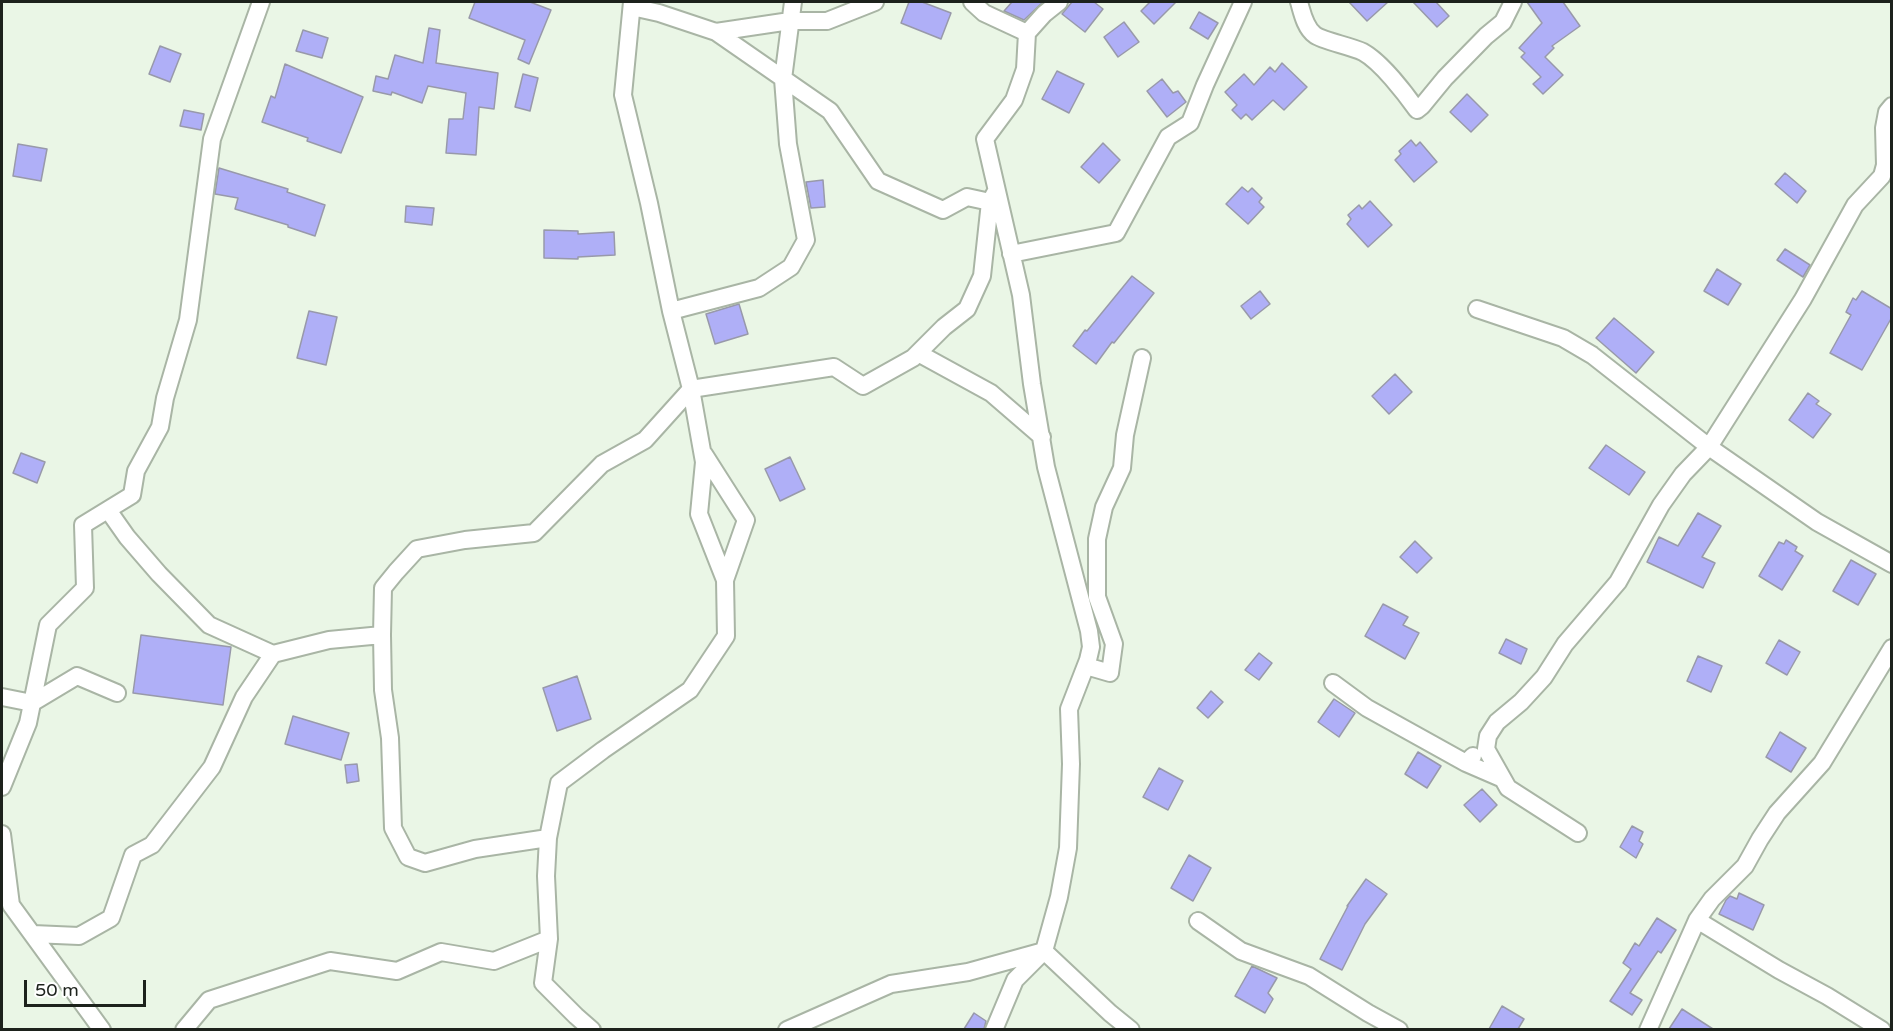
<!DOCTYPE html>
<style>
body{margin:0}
#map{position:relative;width:1893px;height:1031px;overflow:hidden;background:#eaf6e6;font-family:"Varela Round",sans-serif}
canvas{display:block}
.frame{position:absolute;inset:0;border:3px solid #1d221c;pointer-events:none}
.scale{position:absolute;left:24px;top:980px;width:122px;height:27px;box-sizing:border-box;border:3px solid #1d221c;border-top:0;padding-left:8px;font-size:18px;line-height:21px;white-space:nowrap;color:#1d221c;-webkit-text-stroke:4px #fff;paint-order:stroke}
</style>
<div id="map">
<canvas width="1893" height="1031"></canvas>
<div class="frame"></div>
<div class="scale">50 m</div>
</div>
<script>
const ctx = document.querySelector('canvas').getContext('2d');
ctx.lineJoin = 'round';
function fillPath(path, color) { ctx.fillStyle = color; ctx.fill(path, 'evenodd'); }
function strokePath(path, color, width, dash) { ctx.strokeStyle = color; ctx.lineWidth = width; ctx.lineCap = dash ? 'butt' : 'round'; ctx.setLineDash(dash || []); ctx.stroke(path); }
const building = new Path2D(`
 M475,2h55l21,8 -22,54 -11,-5 7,-19 -56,-22z
 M909,2h13l29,11 -10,26 -40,-16z
 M1012,2h31l-19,18 -20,-9z
 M1072,2h22l9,7 -18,23 -23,-18z
 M1150,2h26l-22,22 -13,-13z
 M1349,2h39l-21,19z
 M1413,2h23l13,14 -12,11z
 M1527,2h36l17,24 -28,20 2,2 -9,9 18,18 -20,19 -10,-10 8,-7 -20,-20 4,-4 -6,-5 23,-25z
 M1199,12l19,11 -10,16 -18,-11z
 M1124,22l15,20 -21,15 -14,-20z
 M429,28l11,2 -4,33 62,10 -4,36 -15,-2 -3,48 -30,-2 3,-34h14l3,-26 -38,-7 -6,17 -30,-11 -1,3 -18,-4 3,-15 12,3 7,-24 28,8z
 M303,30l25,8 -6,20 -26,-7z
 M160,46l21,8 -11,28 -21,-8z
 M1282,63l25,24 -23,23 -11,-10 -21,20 -6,-6 -5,5 -9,-9 5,-5 -12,-13 19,-18 10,11 16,-18 5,5z
 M285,64l78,33 -22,56 -34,-12 1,-3 -46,-16 9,-26 4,2z
 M1057,71l27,13 -15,29 -27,-14z
 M523,74l15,4 -8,33 -15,-4z
 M1162,79l11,14 5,-2 8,11 -19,15 -20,-26z
 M1467,94l21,21 -17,17 -21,-20z
 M184,110l20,4 -3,16 -21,-4z
 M1411,140l5,6 4,-4 17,20 -23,20 -19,-22 6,-6 -2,-3z
 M1103,143l17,17 -21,23 -18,-16z
 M18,144l29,5 -6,32 -28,-5z
 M219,168l69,21 -1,3 38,13 -10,31 -27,-9v-2l-53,-16 3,-11 -23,-4z
 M1785,173l21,18 -9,12 -22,-19z
 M823,180l2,27 -14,1 -5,-26z
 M1242,187l6,5 4,-4 10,10 -3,4 5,5 -16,17 -22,-20z
 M1370,201l22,24 -24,22 -21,-23 4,-5 -3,-4 11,-10 3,4z
 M406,206l28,2 -2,17 -27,-3z
 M544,230l34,1v3l36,-2 1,23 -37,2v2l-34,-1z
 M1785,249l25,16 -7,12 -26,-17z
 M1717,269l24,15 -13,21 -24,-14z
 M1132,276l22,17 -40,50 -2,-1 -16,22 -23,-18 12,-16 2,1z
 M1260,291l10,13 -19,15 -10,-13z
 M1862,291l30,18v8l-30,53 -32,-17 21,-38 -5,-3 7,-14 3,2z
 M739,304l9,30 -33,10 -9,-30z
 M309,311l28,6 -11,48 -29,-7z
 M1614,318l40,34 -18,21 -40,-35z
 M1395,374l17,18 -23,22 -17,-18z
 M1808,393l11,8 -3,3 15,10 -18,24 -24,-18z
 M1606,445l39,27 -16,23 -40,-27z
 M21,453l24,9 -8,21 -24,-10z
 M790,457l15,32 -25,12 -15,-32z
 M1698,513l23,13 -19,31 13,6 -12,25 -56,-26 12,-25 19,9z
 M1786,540l11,7 -2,4 8,5 -21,34 -23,-14 20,-34 5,2z
 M1415,541l17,17 -15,15 -17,-16z
 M1851,560l25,14 -18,31 -25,-14z
 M1383,604l25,13 -5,8 16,8 -14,26 -40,-23z
 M141,635l90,12 -8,58 -90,-12z
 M1506,639l21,10 -6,15 -22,-11z
 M1779,640l21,12 -13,23 -21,-12z
 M1259,653l13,10 -13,17 -14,-10z
 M1698,656l24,10 -11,26 -24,-11z
 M577,676l14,43 -34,12 -14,-43z
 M1211,691l12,11 -15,16 -11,-10z
 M1334,699l21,14 -16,24 -21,-15z
 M293,716l56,17 -8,27 -56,-16z
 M1780,732l26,16 -15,24 -25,-15z
 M1418,752l23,14 -14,22 -22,-14z
 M357,764l2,17 -12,2 -2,-18z
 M1159,768l24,13 -15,29 -25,-13z
 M1482,789l15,16 -17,17 -16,-17z
 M1632,826l11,6 -4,9 4,3 -7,14 -16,-11z
 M1189,855l22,13 -18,33 -22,-13z
 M1366,879l21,15 -22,30 -23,46 -22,-11 28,-53h-1z
 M1739,893l25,12 -11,25 -34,-16 7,-14 4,-4 7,3z
 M1657,918l19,12 -15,23 -3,-2 -28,42 12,7 -10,15 -22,-14 21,-32 -8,-6 12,-20 4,3z
 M1252,966l25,12 -9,15 5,6 -8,14 -30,-17z
 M1502,1006l22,13 -6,10h-29z
 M1682,1009l31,20h-44z
 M974,1013l12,8 -2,8h-20z`);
const minor = new Path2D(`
 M972,2l12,11 43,20
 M1299,2c3,10 6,26 16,33 8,6 36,11 48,17 18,10 42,41 54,58l5,-4 23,-28 41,-42 17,-14 10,-20
 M632,7l27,6 57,19 74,-11h37l48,-19
 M716,32l114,79 48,70 65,29 24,-13 23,5
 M1892,106l-5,6 -3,16 1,37 -3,11 -27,29 -52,94 -94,148 108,75 75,42
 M1011,254l105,-21 52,-96 22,-14 15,-38 38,-83
 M1477,309l86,29 29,17 117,92 -26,27 -22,31 -43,77 -53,62 -21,33 -23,25 -24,20 -9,14 -2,13 22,39 70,45
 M671,311l88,-23 32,-21 15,-27 -18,-96 -5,-65 10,-77
 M918,353l73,40 51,44
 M704,454l42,66 -21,60
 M108,510l19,27 32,37 50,51 64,29
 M1086,666l24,7 4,-29 -17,-47v-58l7,-32 18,-39 3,-33 17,-77
 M1333,683l34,25 99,55
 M2,697l30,6 45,-27 40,17
 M1473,756l-7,7 37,16
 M2,787l26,-64 20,-98 37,-37 -2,-63 49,-30 4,-24 24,-44 5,-29 23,-78 24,-181 49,-137
 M2,834l9,71 91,125
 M548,838l11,-55 44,-33 87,-60 36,-54 -1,-56 -26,-66 5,-52 -13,-73 -20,-78 -22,-108 -26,-108 9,-93
 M1697,920l82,50 48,26 55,34
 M1198,921l43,30 68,25 59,37 31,17
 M33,934l46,2 32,-18 22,-63 19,-10 60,-78 32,-70 29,-43 56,-14 53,-5
 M184,1030l25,-30 121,-39 67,10 44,-19 53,9 55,-22
 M592,1030l-16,-14 -33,-33 6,-44 -3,-63 2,-38 -73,11 -50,14 -17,-6 -15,-29 -3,-90 -7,-48 -1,-55 1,-47 13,-16 21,-23 48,-9 69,-7 68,-69 43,-24 46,-51 143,-22 29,19 50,-28 31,-31 23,-18 15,-33 8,-74 6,-11
 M787,1030l104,-46 77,-12 76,-21 66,62 21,17
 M994,1030l21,-50 29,-29 15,-54 9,-49 3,-84 -2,-55 19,-49 3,-13 -2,-16 -43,-164 -14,-83 -11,-89 -36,-156 29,-39 11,-31 2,-36 17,-19 15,-12
 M1648,1030l49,-110 15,-21 33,-33 15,-27 17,-26 45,-50 70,-115`);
fillPath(building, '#afaff7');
strokePath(building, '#9899aa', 1.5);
strokePath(minor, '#a9b5a5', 20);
strokePath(minor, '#fff', 16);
</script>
